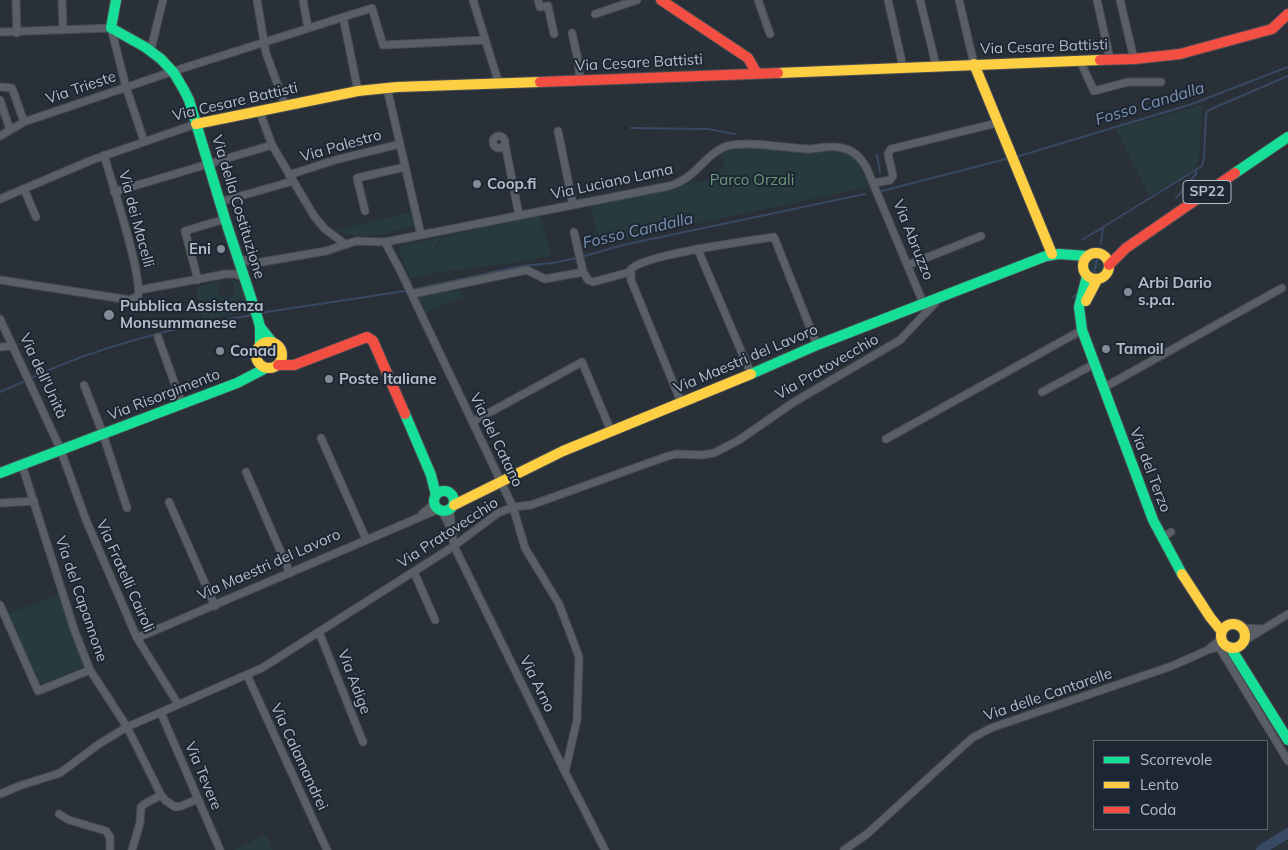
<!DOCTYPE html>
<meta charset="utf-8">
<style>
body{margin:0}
#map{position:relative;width:1288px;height:850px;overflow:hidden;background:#2a3038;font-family:Mulish,sans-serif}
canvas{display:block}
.legend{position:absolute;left:1093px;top:740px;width:175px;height:90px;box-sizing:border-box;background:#1d2633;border:1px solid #59626f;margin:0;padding:6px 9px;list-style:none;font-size:15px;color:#b4bcc9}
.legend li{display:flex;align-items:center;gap:10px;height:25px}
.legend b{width:25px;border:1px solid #59626f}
</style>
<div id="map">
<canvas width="1288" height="850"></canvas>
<ul class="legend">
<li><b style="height:6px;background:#16e098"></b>Scorrevole</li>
<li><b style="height:6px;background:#ffcf43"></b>Lento</li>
<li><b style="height:6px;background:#f24e42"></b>Coda</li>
</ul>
</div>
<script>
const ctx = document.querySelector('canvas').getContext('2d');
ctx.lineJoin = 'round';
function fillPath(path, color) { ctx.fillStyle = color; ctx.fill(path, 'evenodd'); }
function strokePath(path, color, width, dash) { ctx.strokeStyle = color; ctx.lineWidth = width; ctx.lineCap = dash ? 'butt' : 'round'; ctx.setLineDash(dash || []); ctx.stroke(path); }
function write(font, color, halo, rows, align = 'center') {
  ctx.font = font + ' Mulish,sans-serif'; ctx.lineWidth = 4; ctx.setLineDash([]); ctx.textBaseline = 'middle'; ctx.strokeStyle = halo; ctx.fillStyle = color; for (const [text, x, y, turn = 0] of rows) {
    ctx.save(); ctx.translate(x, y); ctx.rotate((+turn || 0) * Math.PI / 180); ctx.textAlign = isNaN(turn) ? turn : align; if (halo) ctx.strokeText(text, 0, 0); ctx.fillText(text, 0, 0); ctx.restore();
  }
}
const green = new Path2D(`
 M1202,105l-2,48 -4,15 -47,28 -33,-67z
 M742,147l62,6 35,-2 11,4 7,6 12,26 -268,57 -12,-39c32,-6 65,-12 96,-21 12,-3 18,0 29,-7l3,2 9,-20 -9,-3 9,-6z
 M411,212l3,14c-26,7 -54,16 -80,4z
 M540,216l11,40c-37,8 -74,11 -111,16 -10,2 -21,7 -30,4l-12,-27 3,-3 41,-9 -7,10 2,1 8,-12z
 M1086 267a9 9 0 1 1 18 0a9 9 0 1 1-18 0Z
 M234,280l6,4 9,27 -47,10 -6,-34 25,-6 1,2 -5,1 3,13 5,-1 4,2 2,-4 4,-1 -3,-11 -4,1v-2z
 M459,287l5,10 -40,16 -7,-16 1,-1z
 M59,594l26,72 -46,19 -32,-71z
 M265,834l8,16h-38z`);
const stream = new Path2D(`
 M631,128l77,1 27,5
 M877,155l3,17
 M1016,157l176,-53 96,-37
 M882,191l124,-32
 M1176,198l20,-24v-3
 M1082,240l120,-74 2,-8 2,-45 3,-3 79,-34
 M1101,244l2,-17
 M581,257l42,-12 242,-51
 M1094,274l3,-15
 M415,289l107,-23 30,-3 25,-5
 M1073,297l5,-4
 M260,313l145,-22
 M33,377c70,-32 144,-51 220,-62
 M0,392l23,-10`);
const river = new Path2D(`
 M1261,850l27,-17`);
const street = new Path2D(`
 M16,0l1,33
 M62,0l1,30
 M257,0l9,53 19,52
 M303,0l5,28
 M473,0l26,84
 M538,0l2,7 8,-1 6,28
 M758,0l12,34
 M888,0l15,67
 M920,0l16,65
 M959,0l15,64
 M1097,0l13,59
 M1120,0l14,59
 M595,14l42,-14
 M343,17l15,74
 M0,32l111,-4 15,59 18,54
 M572,33l6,27 2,21
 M151,49l12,-49
 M1080,61l14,30 34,-9h33
 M0,87l12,1 12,34
 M387,88l34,147
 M0,100l10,30
 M259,110l13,35 42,71 11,13 20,15
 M558,131l15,74
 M493 142a6 6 0 1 1 12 0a6 6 0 1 1-12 0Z
 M0,136l24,-14 150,-51 198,-63 11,37 102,-5
 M505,144l14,71
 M289,175l46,-15 65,-16
 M874,183l16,-3 3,-4 -5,-22 3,-5 106,-26
 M24,189l12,28
 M114,192l158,-47
 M0,199l92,-39 104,-36
 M220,202l73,-21
 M365,211l-8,-33 48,-11
 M574,232l9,40
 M385,242l16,30 112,235 12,41 34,56 20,53 -2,63 -12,52
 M698,250l53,124
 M239,259l17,4 70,-12 30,-10 29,1 284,-56c28,-8 33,-29 55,-39 18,-8 65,2 87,2 10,-1 21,-4 31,-1 12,2 20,11 25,21l57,136
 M908,265l73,-29
 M0,280l130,20 8,-4c5,-19 -27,-116 -34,-141
 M198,280l-13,-49 40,-12
 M139,290l87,-16h10l6,3
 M412,294l115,-24 18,9 38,-7 5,8 5,2 37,-10
 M0,319l59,127
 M158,337l24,67
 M0,347l13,-1
 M84,385l19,49 24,74
 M1103,388l179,-100
 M1042,392l52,-28
 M681,402l-50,-122v-11c15,-15 116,-28 143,-32l43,108
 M472,422l110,-60 29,69
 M321,438l45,101
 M886,439l196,-109
 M61,451l25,69 51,118 41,66
 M22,465l53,167 15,38 37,57 34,68 5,6 9,6 6,-1 17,-7
 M246,472l44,101
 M169,502l46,104
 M0,503l34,-2
 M450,509l1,18 3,19 111,226 40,78
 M442,511l8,16
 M422,514l13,-11
 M1161,538l10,-6
 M414,572l21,48
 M0,605l38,86 52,-21
 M1242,628l19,1
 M319,632l44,110
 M137,638l302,-129
 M1244,641l44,-27
 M1219,647l69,114
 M1210,648l12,-10
 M247,675l80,175
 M161,713l59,137
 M0,794l19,-8 41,-13 39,-29 28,-17 135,-59 192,-122 44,-33 15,-6 18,-2 137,-49 8,-2 25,1 13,-2 25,-13 55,-38 106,-62 36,-38
 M59,814l10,6 37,11 4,6v13
 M132,850l8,-27 1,-16 5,-4 15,-8
 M844,850l23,-16 105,-96 19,-10 181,-62 36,-16 18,-5`);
const fast = new Path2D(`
 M116,0l-5,28 34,19 16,12 13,14 10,17 5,10 36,119 33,100 2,8v18
 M1235,173l53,-36
 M1087,276l-8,31 3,23 71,190 29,54
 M261,328l12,15
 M751,374l66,-29 229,-89 13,-2 28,2
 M405,414l26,61 5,20
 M0,473l237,-90 29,-15
 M434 501a10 10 0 1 1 20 0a10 10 0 1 1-20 0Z
 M1230,647l58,93`);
const slow = new Path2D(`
 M974,64l78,190
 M778,73l322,-13
 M196,124l162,-33 39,-4 143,-5
 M1083 266a13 13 0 1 1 26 0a13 13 0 1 1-26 0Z
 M1086,301l11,-21
 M256 355a13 13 0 1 1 26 0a13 13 0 1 1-26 0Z
 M454,505l109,-54 188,-77
 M1182,574l28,43 12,15
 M1221 636a12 12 0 1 1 24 0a12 12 0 1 1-24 0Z`);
const jam = new Path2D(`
 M661,0l87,58 8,14
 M1100,60l34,-1 46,-5 92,-25 16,-15
 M540,82l238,-9
 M1109,265l17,-17 109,-75
 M278,365h16l73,-28 6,4 32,73`);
const markers = [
 [477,184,5,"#848b96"],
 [221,249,5,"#848b96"],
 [1128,292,5,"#848b96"],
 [109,315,6,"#848b96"],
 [1106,349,5,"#848b96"],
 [220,351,5,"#848b96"],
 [329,379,5,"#848b96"]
];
const shields = [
 [1207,192,48]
];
const shieldNames = [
 ["SP22",1207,192]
];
const streetNames = [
 ["Via Cesare Battisti",1044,47,-2],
 ["Via Cesare Battisti",639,63,-3],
 ["Via Trieste",81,88,-19],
 ["Via Cesare Battisti",235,102,-13],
 ["Via Palestro",341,146,-16],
 ["Via Luciano Lama",612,182,-12],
 ["Via della Costituzione",238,207,73],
 ["Via dei Macelli",136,219,75],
 ["Via Abruzzo",913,240,68],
 ["Via Maestri del Lavoro",746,359,-23],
 ["Via Pratovecchio",827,367,-30],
 ["Via dell'Unità",43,376,65],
 ["Via Risorgimento",164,395,-21],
 ["Via del Catano",496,440,64],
 ["Via del Terzo",1150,470,69],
 ["Via Pratovecchio",448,533,-33],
 ["Via Maestri del Lavoro",269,565,-24],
 ["Via Fratelli Cairoli",125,576,66],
 ["Via del Capannone",81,599,71],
 ["Via Adige",354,682,69],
 ["Via Arno",537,684,64],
 ["Via delle Cantarelle",1048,695,-19],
 ["Via Calamandrei",299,757,65],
 ["Via Tevere",203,776,67]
];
const parkNames = [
 ["Parco Orzali",752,180]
];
const poiNames = [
 ["Coop.fi",487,184],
 ["Eni",211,249,"right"],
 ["Arbi Dario",1138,283],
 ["s.p.a.",1138,300],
 ["Pubblica Assistenza",120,306],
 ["Monsummanese",120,323],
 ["Tamoil",1116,349],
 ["Conad",230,351],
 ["Poste Italiane",339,379]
];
const waterNames = [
 ["Fosso Candalla",1150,104,-17],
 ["Fosso Candalla",638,231,-13]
];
fillPath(green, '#273a3e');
strokePath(stream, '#384963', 2);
strokePath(river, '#384963', 10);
strokePath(street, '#484c53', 9);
strokePath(fast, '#484c53', 12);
strokePath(slow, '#484c53', 12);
strokePath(jam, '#484c53', 12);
strokePath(street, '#5a5e66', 7);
strokePath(fast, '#16e098', 10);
strokePath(slow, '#ffcf43', 10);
strokePath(jam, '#f24e42', 10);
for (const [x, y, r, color] of markers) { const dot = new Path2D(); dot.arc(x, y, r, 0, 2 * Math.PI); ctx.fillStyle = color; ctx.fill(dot); strokePath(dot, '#1d2633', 2); }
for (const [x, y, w] of shields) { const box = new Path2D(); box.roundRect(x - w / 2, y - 11.5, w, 23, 4); ctx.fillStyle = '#1d2633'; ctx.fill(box); strokePath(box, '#b4bcc9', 1); }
write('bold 14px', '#b4bcc9', null, shieldNames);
write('15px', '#b4bcc9', '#1d2633', streetNames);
write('15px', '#6b9a76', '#1d2633', parkNames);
write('bold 15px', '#b4bcc9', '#1d2633', poiNames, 'left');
write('italic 16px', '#7c92b1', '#1d2633', waterNames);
</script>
